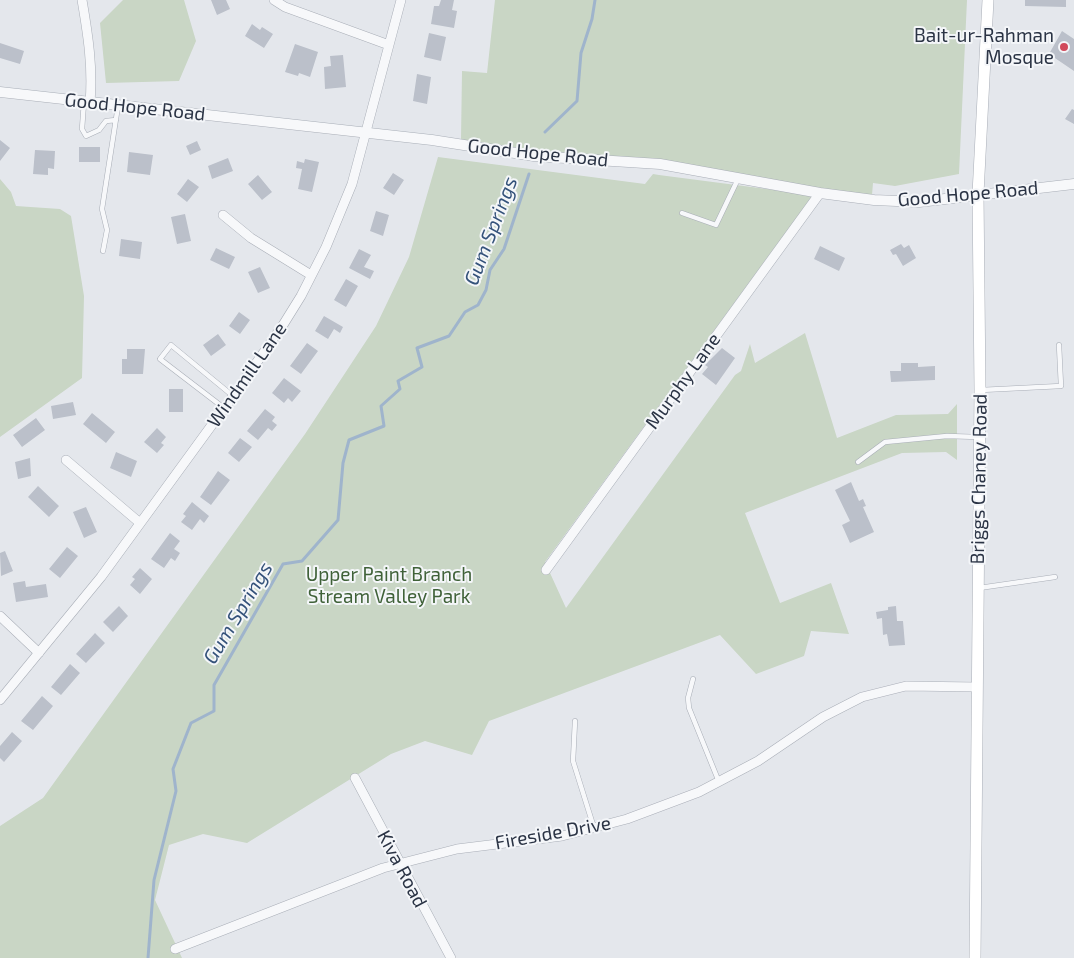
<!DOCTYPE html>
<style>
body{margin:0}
canvas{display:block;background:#e4e7ec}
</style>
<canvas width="1074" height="958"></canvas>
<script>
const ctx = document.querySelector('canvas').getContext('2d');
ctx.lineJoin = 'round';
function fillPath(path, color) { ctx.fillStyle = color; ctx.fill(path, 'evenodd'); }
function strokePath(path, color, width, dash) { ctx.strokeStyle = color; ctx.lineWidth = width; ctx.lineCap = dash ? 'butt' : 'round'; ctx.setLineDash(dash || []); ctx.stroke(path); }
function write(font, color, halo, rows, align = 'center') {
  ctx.font = font + ' "Exo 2",sans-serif'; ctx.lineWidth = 4; ctx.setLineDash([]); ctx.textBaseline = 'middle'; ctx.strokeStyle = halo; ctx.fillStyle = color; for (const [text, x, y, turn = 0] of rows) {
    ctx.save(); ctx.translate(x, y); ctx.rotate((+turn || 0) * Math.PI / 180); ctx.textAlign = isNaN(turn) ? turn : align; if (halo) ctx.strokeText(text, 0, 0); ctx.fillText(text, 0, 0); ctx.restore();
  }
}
const green = new Path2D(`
 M123,0h61l12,41 -17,40 -73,2 -6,-60z
 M495,0h472l-8,174 -64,12 -22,-3 -1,12 -411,-55 1,-69 25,2z
 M438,157l207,27 8,-10 6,1 154,20 -268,367 21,46 169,-233 6,-4 9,-27 5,19 50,-30 32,105 59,-23 52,-1 9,-10v56l-11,-8 -44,1 -157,60 35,90 51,-20 18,51 -38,-3 -7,25 -48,18 -36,-39 -231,86 -17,34 -47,-14 -34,13 -144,89 -44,-9 -34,11 -14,55 27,58h-182v-132l43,-28 262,-364 71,-108 33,-69z
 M0,179l11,13 5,14 44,3 11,7 13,80 -2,82 -82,59z`);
const stream = new Path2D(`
 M545,132l32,-31 4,-48 11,-34 3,-19
 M148,958l6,-78 22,-89 -3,-22 18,-46 23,-12v-26l69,-121 19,-3 36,-41 5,-57 6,-23 35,-14 -3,-20 19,-17 -2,-8 24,-14 -5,-19 32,-12 16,-24 13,-7 8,-15 4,-20 14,-21 25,-75`);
const building = new Path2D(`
 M211,0h15l4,9 -13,6z
 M441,0h13l-2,10 5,1 -3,17 -23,-4 3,-18h5z
 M1025,0h41v7l-41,-1z
 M252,24l8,6 2,-3 11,7 -9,14 -19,-12z
 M1062,31l12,8v32l-25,-17z
 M429,33l17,4 -5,24 -17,-4z
 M0,43l24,8 -4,13 -20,-6z
 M295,44l23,8 -8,25 -11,-4 -1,3 -13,-4z
 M343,55l3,32 -21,2 -1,-22 7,-1 -1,-10z
 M417,74l14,3 -4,27 -14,-3z
 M1072,109l2,1v14l-9,-5z
 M0,140l10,8 -10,13z
 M197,141l4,9 -11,5 -4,-9z
 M79,147h21v15h-21z
 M35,150l20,1 -1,18 -6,-1v7l-15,-1z
 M129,152l24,3 -3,20 -23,-3z
 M228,158l5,13 -21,8 -4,-13z
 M305,159l14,3 -7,30 -14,-3 4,-20 -6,-1 1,-7 7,2z
 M393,173l11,7 -10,15 -11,-7z
 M258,175l14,17 -10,8 -14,-16z
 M188,179l11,8 -12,15 -10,-8z
 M376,211l13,4 -6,21 -13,-5z
 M185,214l6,27 -14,3 -6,-27z
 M121,239l21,3 -2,17 -21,-3z
 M901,244l3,4 5,-3 7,13 -13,8 -7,-12 -3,1 -3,-5z
 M820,246l25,12 -6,13 -25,-12z
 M216,248l19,9 -6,12 -19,-9z
 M359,249l12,6 -7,12 10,4 -4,8 -21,-11z
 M260,267l10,21 -12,5 -10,-21z
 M346,279l12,7 -12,21 -12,-7z
 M239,312l11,8 -10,14 -11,-8z
 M324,316l19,11 -3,6 -6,-4 -6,10 -13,-8z
 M218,334l8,11 -15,11 -8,-11z
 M307,343l11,8 -17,23 -11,-8z
 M722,348l13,10 -19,27 -14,-11 6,-7 -3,-2z
 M127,349h18l-2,25h-21v-15h5z
 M901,363h17v4l17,-1v14l-44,2 -1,-11h11z
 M284,378l17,13 -9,11 -4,-4 -4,5 -12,-10z
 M169,389h14v23h-14z
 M73,402l3,13 -23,4 -2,-13z
 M265,409l10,8 -3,4 5,4 -5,6 -4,-3 -10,12 -11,-9z
 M92,413l23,19 -9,11 -23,-19z
 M36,418l9,12 -23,17 -9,-12z
 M157,428l9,9 -5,6 3,2 -7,8 -13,-11z
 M240,438l12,9 -13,15 -11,-9z
 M116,452l21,9 -6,16 -21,-9z
 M30,458l1,18 -13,3 -3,-17z
 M218,471l12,9 -19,25 -11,-8z
 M851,482l8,19 4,-2 3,7 -3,1 11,25 -24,11 -8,-18 8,-4 -15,-31z
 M38,486l21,20 -10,11 -21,-20z
 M192,502l17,14 -5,7 -4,-4 -8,11 -11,-8 5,-6 -3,-2z
 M86,507l11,25 -13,6 -11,-26z
 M170,533l10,8 -6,8 6,4 -5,8 -4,-3 -7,10 -13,-9z
 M67,547l11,9 -18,22 -11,-9z
 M5,551l8,20 -12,5 -1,-23z
 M140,568l12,11 -12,15 -10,-9 5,-6 -3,-2z
 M25,581l1,6 20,-3 2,13 -32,5 -3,-19z
 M119,606l9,10 -15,16 -10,-10z
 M896,606l1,15h6l2,24 -16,1 -2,-12 -4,1 -1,-17 -5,1 -1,-7 12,-2v-3z
 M95,633l10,10 -19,20 -10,-9z
 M70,664l10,9 -19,22 -10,-8z
 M42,696l11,10 -20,24 -12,-9z
 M12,732l10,9 -18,21 -4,-4v-12z`);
const service = new Path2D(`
 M84,102l-2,27 4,7 13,-6 7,-9 10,-1
 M682,213l34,12 22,-46
 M103,251l4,-21 -5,-21 16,-103
 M981,390l80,-4 -2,-41
 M224,408l-64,-49 11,-14 62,51
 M858,462l27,-20 62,-6 31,1
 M979,588l76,-11
 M693,679l-5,19 1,10 30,74
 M575,721l-2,40 21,67`);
const minor = new Path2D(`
 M82,0c6,35 11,67 8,103
 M274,0l11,7 104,38
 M223,215l28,23 60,37
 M66,460l74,63
 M546,570l274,-377
 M0,616l39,37
 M0,700l101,-123 132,-181 50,-71 18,-29 25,-49 26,-63 49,-184
 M355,778l96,180
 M175,949l208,-81 74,-19 105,-13 65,-17 72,-27 59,-31 65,-44 39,-20 44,-11 71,1`);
const tertiary = new Path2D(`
 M0,92l432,48 102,16 126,8 160,29 54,7 45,2 155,-18`);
const secondary = new Path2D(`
 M975,958l5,-568 -2,-196 10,-194`);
const markers = [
 [1064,47,5,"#d1495b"]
];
const poiNames = [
 ["Bait-ur-Rahman",1054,36],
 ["Mosque",1054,58]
];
const streetNames = [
 ["Good Hope Road",135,107,6],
 ["Good Hope Road",538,153,6],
 ["Good Hope Road",968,194,-5],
 ["Windmill Lane",247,375,-55],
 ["Murphy Lane",683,381,-54],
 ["Briggs Chaney Road",979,479,-89],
 ["Fireside Drive",553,833,-10],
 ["Kiva Road",402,869,62]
];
const parkNames = [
 ["Upper Paint Branch",389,575],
 ["Stream Valley Park",389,597]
];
const waterNames = [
 ["Gum Springs",491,231,-69],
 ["Gum Springs",238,613,-59]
];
fillPath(green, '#c9d6c5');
strokePath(stream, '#9fb4cc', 3);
fillPath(building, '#bbc0ca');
strokePath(service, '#a9aeb7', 5.5);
strokePath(minor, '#a9aeb7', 10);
strokePath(tertiary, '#a9aeb7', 11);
strokePath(secondary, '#a9aeb7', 12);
strokePath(service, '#f7f8fa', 4.5);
strokePath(minor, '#f7f8fa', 9);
strokePath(tertiary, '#f7f8fa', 10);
strokePath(secondary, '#fff', 11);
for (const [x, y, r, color] of markers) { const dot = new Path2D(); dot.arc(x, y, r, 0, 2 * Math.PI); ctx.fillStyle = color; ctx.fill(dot); strokePath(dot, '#f4f6f9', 2); }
write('19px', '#2b3445', '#f4f6f9', poiNames, 'right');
write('19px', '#2b3445', '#f4f6f9', streetNames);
write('19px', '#3f6138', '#f4f6f9', parkNames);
write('italic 20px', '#34527a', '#f4f6f9', waterNames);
</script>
